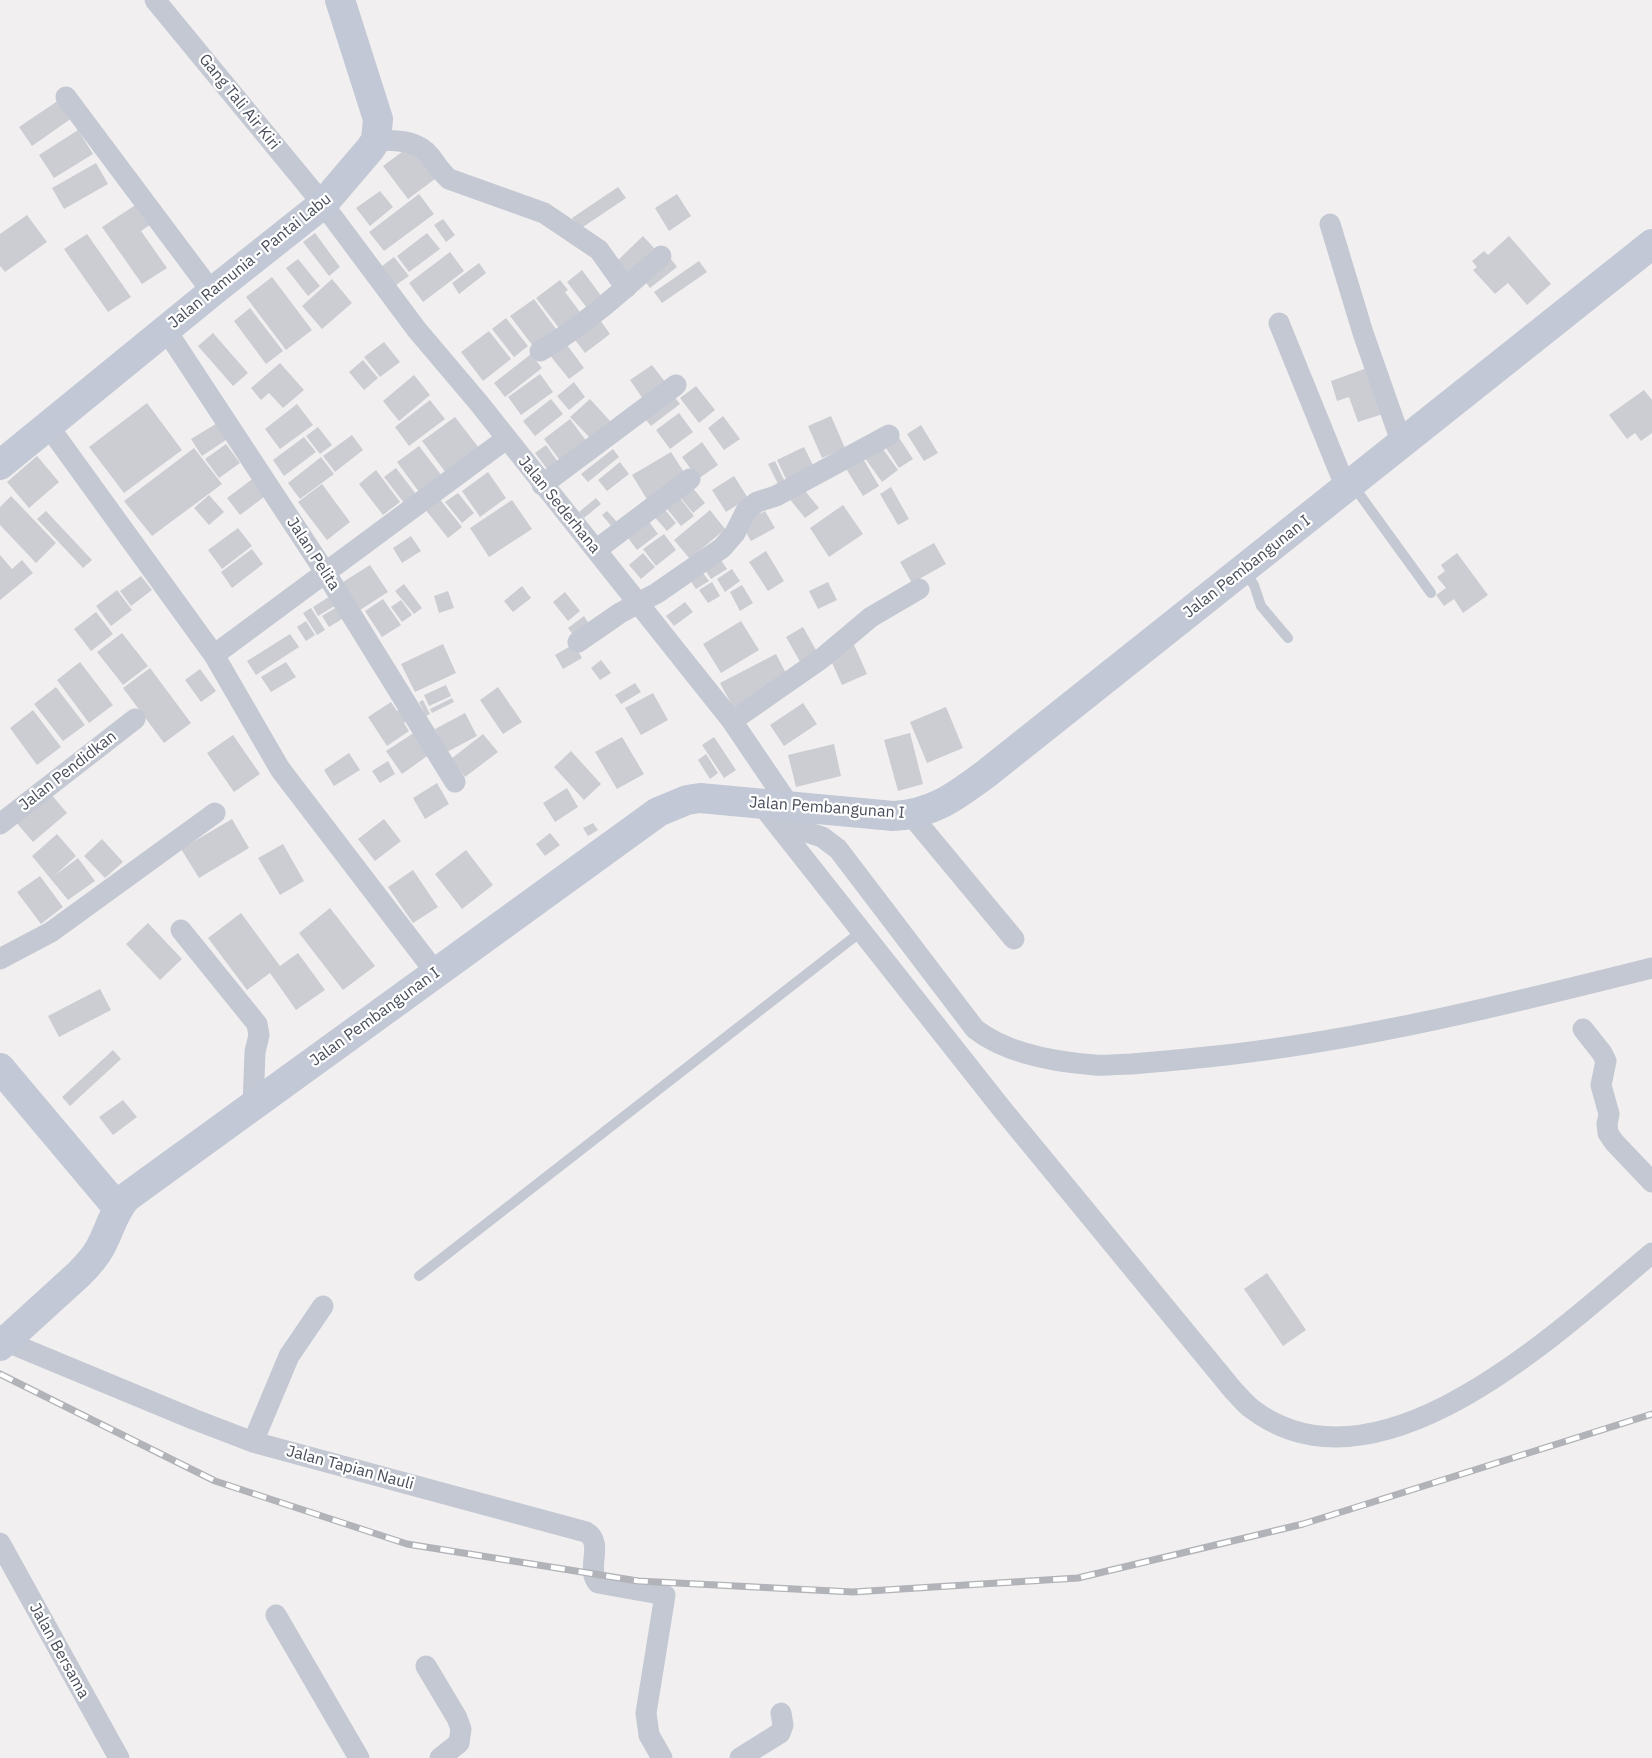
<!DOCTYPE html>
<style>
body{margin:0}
canvas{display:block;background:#f1efef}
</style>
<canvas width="1652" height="1758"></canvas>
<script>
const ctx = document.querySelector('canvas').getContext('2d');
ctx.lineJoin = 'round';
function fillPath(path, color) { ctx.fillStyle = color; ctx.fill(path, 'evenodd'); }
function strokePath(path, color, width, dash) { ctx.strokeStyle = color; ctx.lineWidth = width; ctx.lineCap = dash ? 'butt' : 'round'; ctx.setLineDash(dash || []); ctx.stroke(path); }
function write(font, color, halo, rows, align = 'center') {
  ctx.font = font + ' "IBM Plex Sans",sans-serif'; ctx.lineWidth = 4.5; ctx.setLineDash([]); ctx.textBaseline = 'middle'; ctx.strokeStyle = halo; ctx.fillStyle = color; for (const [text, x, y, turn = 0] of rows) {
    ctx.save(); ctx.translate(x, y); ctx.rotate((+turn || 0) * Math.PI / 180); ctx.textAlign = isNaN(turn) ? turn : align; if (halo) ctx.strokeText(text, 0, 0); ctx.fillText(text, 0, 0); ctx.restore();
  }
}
const building = new Path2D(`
 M59,100l13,18 -40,28 -13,-19z
 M78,130l15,24 -39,24 -15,-23z
 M410,146l25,33 -27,20 -25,-33z
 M96,163l12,21 -44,25 -12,-21z
 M618,187l8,11 -46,31 -8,-11z
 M380,191l13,16 -23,19 -14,-18z
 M419,194l15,20 -50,37 -15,-19z
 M677,194l14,22 -22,15 -14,-23z
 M143,200l14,20 -16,11 26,37 -25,16 -40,-57z
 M27,215l20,27 -42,30 -5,-6v-32z
 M443,219l12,16 -9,7 -12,-17z
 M315,233l25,34 -11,9 -26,-34z
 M427,233l13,16 -31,23 -12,-16z
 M87,234l44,63 -23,15 -44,-63z
 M643,236l11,12 -26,25 -11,-12z
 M1509,236l42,48 -24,21 -19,-22 -13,11 -22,-24 4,-3 -5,-6 12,-10 4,4z
 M450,252l14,19 -41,31 -14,-19z
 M668,255l9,12 -27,21 -9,-12z
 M394,257l15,19 -13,9 -14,-19z
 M298,259l22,27 -12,10 -22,-28z
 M699,261l8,11 -45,31 -8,-11z
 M479,263l7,10 -27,21 -7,-11z
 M582,270l20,27 -15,11 -20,-26z
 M272,277l40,53 -26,20 -40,-53z
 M332,279l20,24 -30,26 -20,-23z
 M560,280l8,10 -3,2 15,20 -21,16 -23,-30z
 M534,299l22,30 -23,17 -23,-30z
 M250,308l33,43 -17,13 -32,-43z
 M598,317l12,17 -25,19 -13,-17z
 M506,318l22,28 -14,11 -22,-28z
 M489,331l22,28 -28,22 -22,-29z
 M213,333l35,40 -15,13 -35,-40z
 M564,341l20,27 -15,11 -21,-26z
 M384,342l16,20 -20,15 -16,-20z
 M531,354l11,14 -37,29 -11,-14z
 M363,360l15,18 -14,12 -15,-18z
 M280,363l24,27 -21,18 -14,-15 -8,7 -10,-12z
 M652,365l14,18 -23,16 -13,-19z
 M1367,368l16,46 -25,8 -9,-25 -12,4 -6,-20z
 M540,374l13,18 -32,23 -13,-18z
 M414,375l16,20 -31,26 -16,-20z
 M574,382l11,15 -16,13 -12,-14z
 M696,386l19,24 -16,13 -19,-25z
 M1644,390l8,10v33l-11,8 -6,-8 -8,6 -18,-24z
 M671,392l9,12 -29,22 -10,-12z
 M551,399l12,15 -28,22 -12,-15z
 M590,399l21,23 -19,18 -22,-23z
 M430,400l15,19 -36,27 -14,-19z
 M147,403l35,47 -58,43 -35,-46z
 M297,404l16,21 -33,24 -15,-20z
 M679,413l14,19 -23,17 -14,-19z
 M723,416l17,23 -16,11 -16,-22z
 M831,416l14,32 -23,10 -14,-32z
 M455,417l24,31 -33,25 -24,-32z
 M570,419l17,23 -26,20 -17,-23z
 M219,422l10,16 -27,18 -11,-17z
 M921,425l17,28 -14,8 -17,-27z
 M318,427l14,18 -12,9 -14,-18z
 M896,433l17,26 -14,9 -17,-26z
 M352,435l11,15 -28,22 -12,-16z
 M304,437l12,15 -32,24 -11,-16z
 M702,442l16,23 -20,14 -16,-22z
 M878,442l20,28 -16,12 -20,-28z
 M226,444l14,19 -21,15 -14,-19z
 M546,445l12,17 -10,8 -13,-17z
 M419,446l23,30 -23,16 -22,-30z
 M804,447l11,22 -27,14 -11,-23z
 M194,448l28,36 -70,52 -28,-35z
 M613,449l6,8 -31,25 -7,-8z
 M671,452l16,25 -39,24 -16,-26z
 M37,456l22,26 -30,26 -22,-26z
 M321,457l13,17 -34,25 -12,-16z
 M862,457l17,29 -16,10 -18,-29z
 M775,461l10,21 -6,4 -11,-22z
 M620,462l9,12 -22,17 -9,-11z
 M396,468l20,26 -12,9 -20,-26z
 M376,470l24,32 -17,13 -24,-31z
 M488,472l18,26 -26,19 -18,-26z
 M734,476l14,22 -22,14 -14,-22z
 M255,477l13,17 -28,21 -13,-17z
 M688,482l17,21 -12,10 -17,-21z
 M322,484l28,38 -23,18 -29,-38z
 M801,486l18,22 -14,10 -17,-21z
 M891,487l18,32 -11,6 -18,-31z
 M458,493l16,20 -12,10 -17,-21z
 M676,493l18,23 -13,10 -18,-22z
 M209,495l15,17 -15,13 -15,-17z
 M11,496l45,47 -20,20 -36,-38v-18z
 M438,497l24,30 -14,11 -24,-30z
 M596,498l5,6 -17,14 -5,-6z
 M512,500l20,29 -43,28 -19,-29z
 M661,505l15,18 -9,8 -15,-17z
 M843,505l20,29 -34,23 -19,-29z
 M710,510l15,19 -35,30 -16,-19z
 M46,511l46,49 -9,8 -46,-49z
 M607,511l10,11 -5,5 -10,-12z
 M765,511l10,17 -24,13 -10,-17z
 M647,519l11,15 -21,16 -12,-16z
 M238,528l14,18 -30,23 -14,-19z
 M664,534l12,16 -20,16 -13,-17z
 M411,536l10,15 -19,12 -9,-15z
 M934,543l12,21 -34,19 -12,-21z
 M252,549l11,15 -31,24 -11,-16z
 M766,551l18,30 -16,10 -19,-29z
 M643,553l12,14 -14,12 -12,-14z
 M1457,553l31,42 -25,18 -9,-14 -10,7 -8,-11 10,-7 -9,-11 8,-6 -4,-6z
 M0,555l12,14 10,-9 11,13 -33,27z
 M719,557l8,12 -16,10 -8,-12z
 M370,565l18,27 -28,18 -17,-28z
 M700,569l9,12 -13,8 -8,-12z
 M732,569l8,12 -15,11 -8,-13z
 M141,576l11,14 -21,16 -11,-15z
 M712,582l8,14 -12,7 -9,-13z
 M828,582l9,18 -19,9 -9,-18z
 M404,584l18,24 -8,6 -19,-23z
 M742,585l11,18 -13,8 -10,-19z
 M522,586l9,12 -18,14 -9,-11z
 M117,590l15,20 -21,16 -15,-20z
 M448,591l6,17 -15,5 -5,-17z
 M565,592l15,19 -12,10 -15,-19z
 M335,593l6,9 -23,14 -5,-9z
 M383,599l18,26 -19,12 -17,-26z
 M401,600l11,15 -10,7 -11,-15z
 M685,602l8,10 -19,14 -8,-10z
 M340,605l7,11 -18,11 -7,-11z
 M311,608l14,22 -8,5 -14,-22z
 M96,612l17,22 -22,17 -17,-22z
 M584,616l7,11 -16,11 -7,-10z
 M306,621l9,14 -9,6 -9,-14z
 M741,621l18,29 -38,23 -18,-29z
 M803,627l17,30 -17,10 -17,-30z
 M122,633l26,33 -25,19 -26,-33z
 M290,634l9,13 -43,28 -9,-14z
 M443,644l13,29 -41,19 -14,-28z
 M574,644l8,14 -19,11 -8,-14z
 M854,645l13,29 -25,11 -13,-29z
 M776,654l13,25 -56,28 -13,-24z
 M601,660l10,13 -11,7 -9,-12z
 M80,662l33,43 -24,18 -32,-43z
 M286,662l10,15 -25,15 -10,-15z
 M150,668l41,55 -27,20 -41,-55z
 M200,669l16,22 -15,11 -16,-22z
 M635,683l6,9 -20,12 -6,-9z
 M446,685l5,11 -22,10 -5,-11z
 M56,687l29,38 -22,16 -29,-37z
 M498,687l24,35 -19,12 -23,-34z
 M653,693l15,27 -27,15 -16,-27z
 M452,698l2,4 -22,11 -2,-4z
 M423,700l7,14 -4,2 -7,-14z
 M391,702l6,9 6,-3 7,11 -6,4 5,8 -22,15 -19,-29z
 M803,703l14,21 -33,22 -14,-21z
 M946,707l17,41 -36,15 -17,-41z
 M33,710l28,37 -24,18 -27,-37z
 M465,713l12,23 -30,16 -12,-23z
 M415,732l15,22 -28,20 -16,-23z
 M910,733l13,51 -25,7 -14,-51z
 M483,734l15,18 -33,25 -14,-18z
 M233,735l27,39 -26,18 -27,-39z
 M622,737l22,37 -27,15 -22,-37z
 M714,737l22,33 -12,8 -22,-33z
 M834,744l7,32 -45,11 -8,-32z
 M571,751l30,33 -17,16 -30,-33z
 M349,753l11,17 -26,16 -10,-16z
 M706,754l12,19 -8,6 -12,-19z
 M388,761l7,13 -15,9 -8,-12z
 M437,783l12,21 -24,15 -12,-21z
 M567,788l11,19 -23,15 -12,-19z
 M50,793l17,20 -34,29 -18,-21z
 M232,819l17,29 -50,30 -18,-29z
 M384,819l17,22 -26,20 -17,-22z
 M593,823l5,7 -10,6 -5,-8z
 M550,833l10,12 -15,11 -9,-12z
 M57,834l19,22 -22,20 24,-18 17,23 -27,19 -36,-44z
 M102,839l21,23 -18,16 -21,-22z
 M283,844l21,37 -24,14 -22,-37z
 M466,850l27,35 -31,24 -27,-35z
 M413,870l25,37 -25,16 -25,-36z
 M40,876l23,31 -22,17 -24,-32z
 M330,908l45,58 -32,24 -44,-57z
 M241,913l39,53 18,-13 27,37 -29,20 -26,-37 -23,17 -39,-52z
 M148,923l34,36 -22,21 -34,-36z
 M100,989l11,21 -52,27 -11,-21z
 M113,1050l8,9 -51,47 -8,-9z
 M123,1100l14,17 -24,18 -14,-18z
 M1267,1273l39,57 -23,16 -39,-57z`);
const lane = new Path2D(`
 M1352,484l79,109
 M1244,571l10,14 7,21 27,32
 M419,1276l443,-345`);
const street = new Path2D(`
 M155,0l168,204 94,126 61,72 254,319 59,87
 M66,97l146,195
 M376,140c20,1 41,-1 54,16 7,9 11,16 19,23l95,34 55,37 27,38
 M1330,224l33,109 39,111
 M1279,323l67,165
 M166,330l159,242 130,210
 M540,351c44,-25 83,-61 121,-95
 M49,427l165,228 66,114 156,204
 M542,485l134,-100
 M596,550l94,-71
 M578,642l42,-29 37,-20 65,-45 13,-15 11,-22 11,-9 19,-6 113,-61
 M214,655l292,-216
 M732,721l89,-62 50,-42 48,-28
 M761,804l241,305 231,281c6,6 12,14 19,19 126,96 308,-79 400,-156
 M911,815l103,124
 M776,822l46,15 16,12 137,180c32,25 80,33 120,36 11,1 24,-1 36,-1 29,-2 57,-5 86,-8 147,-16 292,-52 435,-88
 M0,824l135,-105
 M181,930l76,94 2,11 -4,17 -2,54
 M0,959l51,-27 164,-119
 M1583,1029l19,24 4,8 -5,24 8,29 -2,10 1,9 6,9 38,40
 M0,1337l5,4 188,78 60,23 333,90c19,11 -1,37 12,51l67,12 -19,118 3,22 13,23
 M253,1442l36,-86 34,-50
 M0,1543l119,215
 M276,1615l83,143
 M426,1666l31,52 4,11 -2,14 -19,15
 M740,1758l40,-25 3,-8 -2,-12`);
const secondary = new Path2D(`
 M0,465l212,-173 111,-88 47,-55 6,-9 2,-21 -38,-119
 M0,1068l117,139
 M0,1346l79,-72c8,-8 16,-17 21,-26 10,-18 13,-36 27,-51l531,-385 29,-12 13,-2 193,18c40,-2 63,-20 94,-43l665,-529`);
const rail = new Path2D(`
 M0,1374l215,107 192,63 231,37 215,11 225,-14 225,-54 349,-110`);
const streetNames = [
 ["Gang Tali Air Kiri",239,102,51],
 ["Jalan Ramunia - Pantai Labu",250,261,-39],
 ["Jalan Sederhana",559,505,51],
 ["Jalan Pelita",313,554,57],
 ["Jalan Pembangunan I",1247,567,-38],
 ["Jalan Pendidkan",68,771,-38],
 ["Jalan Pembangunan I",827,808,4],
 ["Jalan Pembangunan I",375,1017,-36],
 ["Jalan Tapian Nauli",350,1468,15],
 ["Jalan Bersama",59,1651,61]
];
fillPath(building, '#cccdd3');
strokePath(lane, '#c3c8d3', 10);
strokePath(street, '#c3c8d3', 21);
strokePath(secondary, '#c3c8d6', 30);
strokePath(rail, '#b1b3b8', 7);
strokePath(rail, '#fff', 4.5, [14]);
write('16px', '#484e5b', '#fff', streetNames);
</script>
